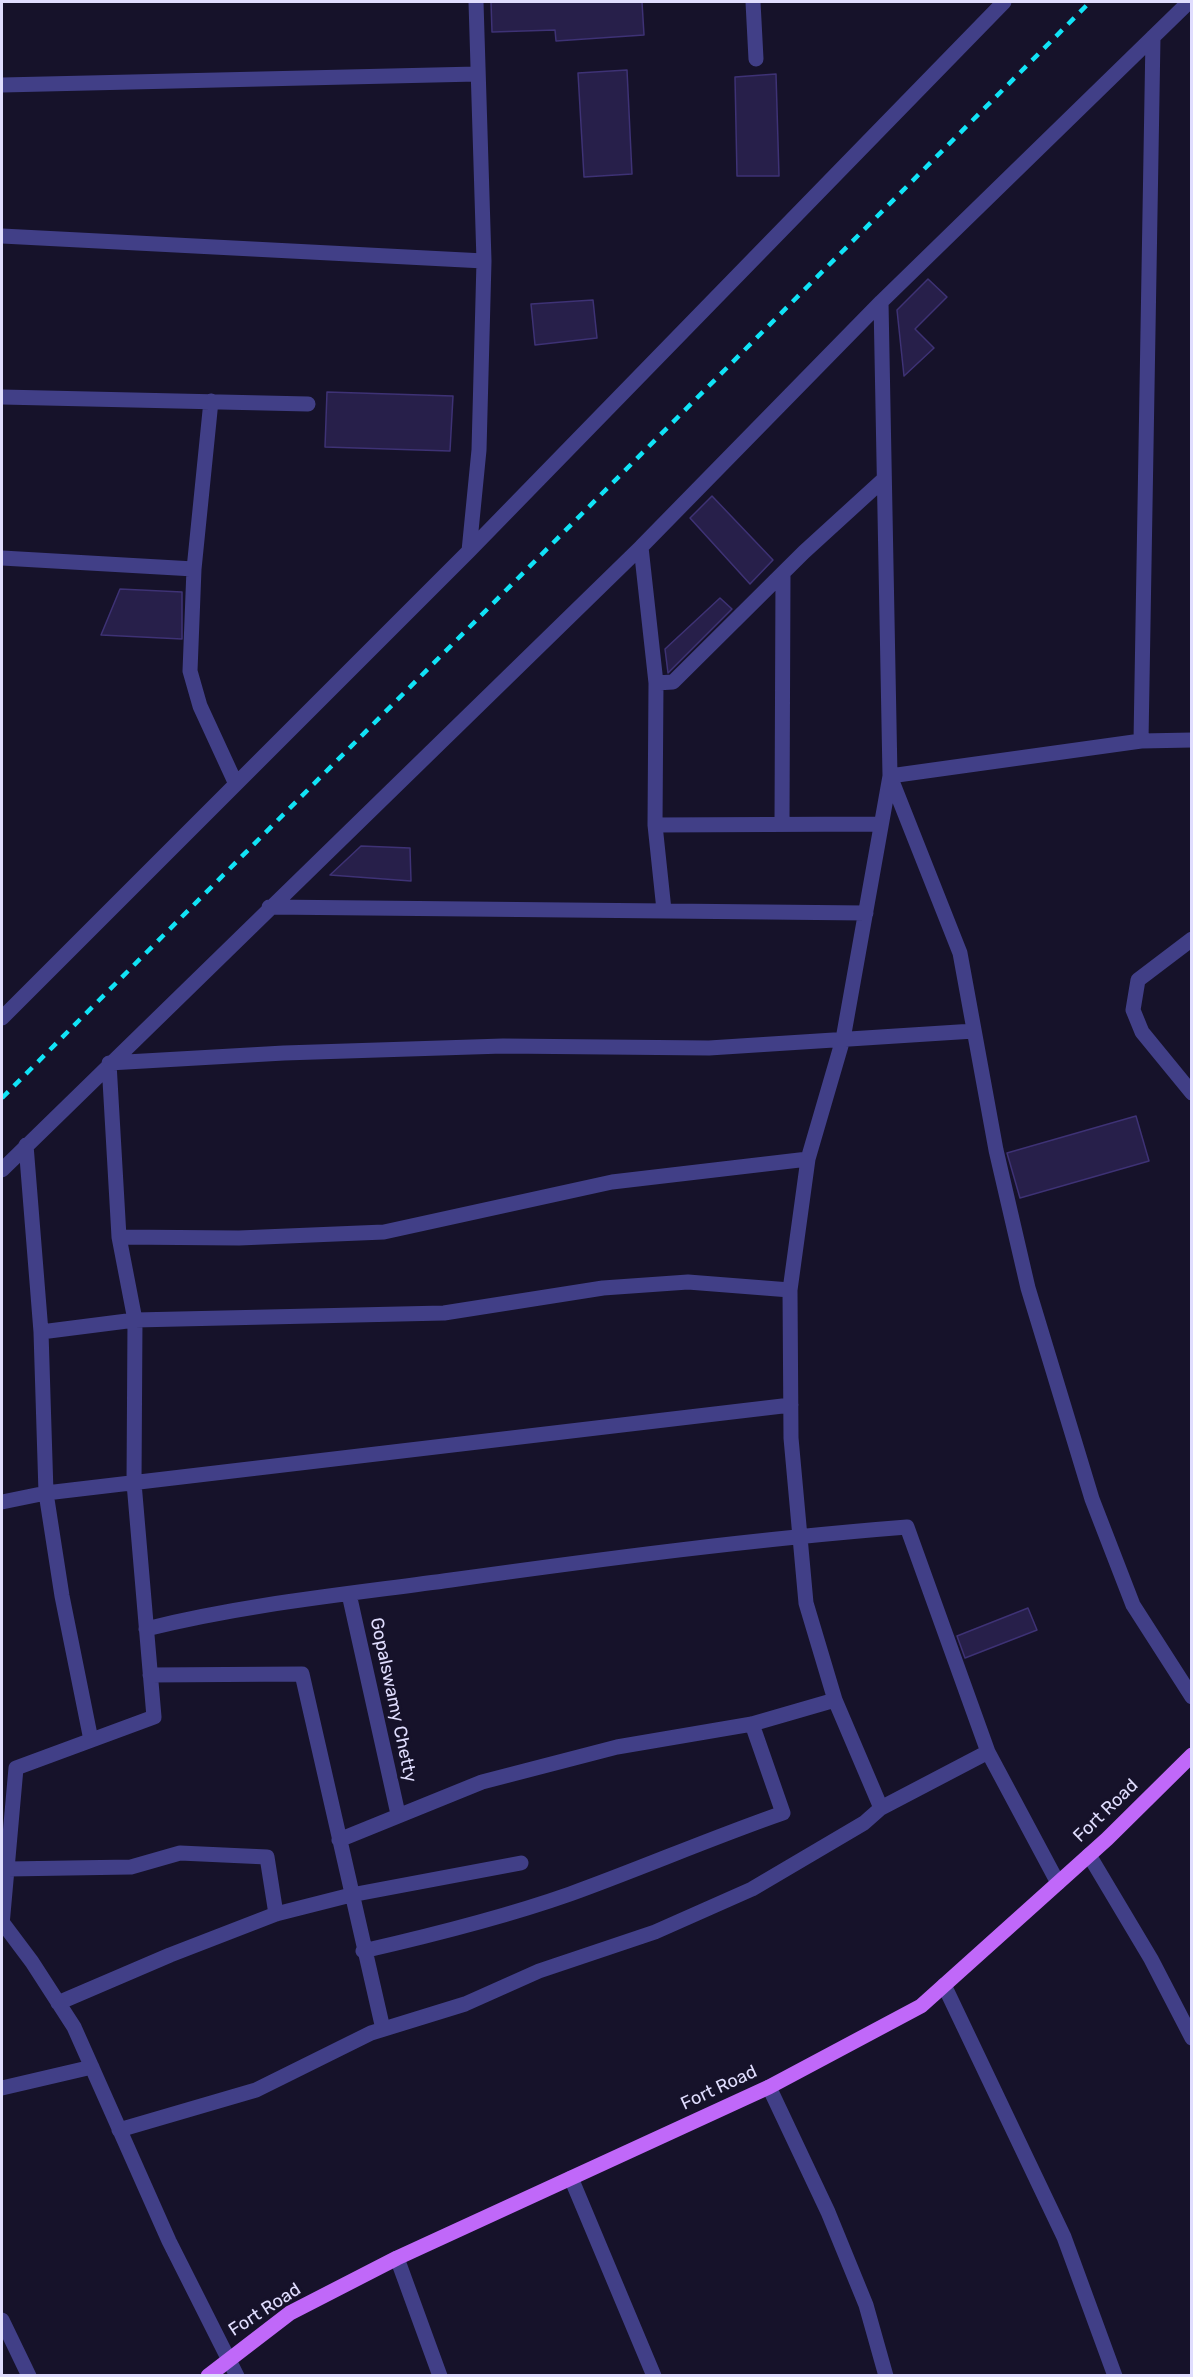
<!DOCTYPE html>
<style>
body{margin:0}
#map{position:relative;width:1193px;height:2377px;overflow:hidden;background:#16122a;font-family:Rubik,sans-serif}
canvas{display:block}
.frame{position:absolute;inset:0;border:3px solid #e0ddfe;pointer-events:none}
</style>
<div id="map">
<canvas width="1193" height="2377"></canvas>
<div class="frame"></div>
</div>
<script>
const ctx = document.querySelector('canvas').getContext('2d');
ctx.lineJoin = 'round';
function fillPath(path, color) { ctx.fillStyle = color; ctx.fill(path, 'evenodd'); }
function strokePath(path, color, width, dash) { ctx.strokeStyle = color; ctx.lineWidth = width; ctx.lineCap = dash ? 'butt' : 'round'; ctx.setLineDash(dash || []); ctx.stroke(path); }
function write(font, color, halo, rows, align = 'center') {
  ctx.font = font + ' Rubik,sans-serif'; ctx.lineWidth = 6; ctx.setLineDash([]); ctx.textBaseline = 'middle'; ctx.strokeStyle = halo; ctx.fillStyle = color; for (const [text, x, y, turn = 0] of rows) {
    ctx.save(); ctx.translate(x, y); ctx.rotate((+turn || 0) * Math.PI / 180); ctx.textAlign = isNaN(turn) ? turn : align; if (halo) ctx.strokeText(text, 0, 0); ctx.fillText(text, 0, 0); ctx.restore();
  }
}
const building = new Path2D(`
 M491,2h151l2,33 -88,6 -1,-11 -63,2z
 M627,70l5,104 -48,3 -6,-104z
 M776,74l3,102h-42l-2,-99z
 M928,279l19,18 -32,32 19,19 -30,28 -7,-66z
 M593,300l4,38 -62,7 -4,-41z
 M327,392l126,4 -3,55 -125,-4z
 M712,496l61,64 -23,24 -60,-66z
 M120,589l62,3v47l-81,-4z
 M720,598l12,11 -64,64 -3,-24z
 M361,846l49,2 1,33 -81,-6z
 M1136,1116l13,45 -129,37 -13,-45z
 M1028,1608l9,22 -72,28 -8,-22z`);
const minor = new Path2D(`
 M753,2l3,57
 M2,85l475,-11
 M2,236l482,25
 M2,397l306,7
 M641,547l15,136 -1,142 9,85
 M469,551l10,-101 5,-189 -8,-259
 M2,558l192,11 -4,102 10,35 35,76
 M194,569l17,-168
 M656,683l17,-1 131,-130 80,-73
 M1141,741l12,-704
 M890,776l70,177 36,197 32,138 64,211 41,106 59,92
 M890,776l251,-35 51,-1
 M782,822l1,-249
 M655,825l226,-1
 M269,907l597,6
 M1192,939l-54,41 -5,30 9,22 50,61
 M2,1018l467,-467 535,-549
 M26,1145l15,187 5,161 16,103 29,144
 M2,1170l639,-623 240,-245 308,-300
 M119,1237l120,1 145,-6 228,-50 196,-23
 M41,1332l94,-12 309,-7 159,-25 85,-6 102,8
 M2,1502l44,-9 745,-88
 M349,1594l49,220
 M146,1629c100,-25 203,-35 305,-49 151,-21 303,-41 456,-53l81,225
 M150,1675l152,-1 81,355
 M881,1808l-46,-108 -29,-97 -15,-165 -1,-148 18,-131 35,-120 47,-263 -9,-474
 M339,1840l143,-58 135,-35 135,-23 83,-24
 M1089,1855l62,104 41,79
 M8,1869l123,-2 49,-14 87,4 9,57
 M2,1922l30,40 42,65 95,214 68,135
 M2,1925l14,-157 138,-51 -20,-234 1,-163 -16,-83 -10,-174 175,-10 219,-7 206,2 265,-17
 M363,1951c70,-16 139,-33 207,-57 72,-26 141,-56 213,-81l-31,-89
 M944,1985l120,252 51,139
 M58,2003l112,-48 106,-41 75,-19 170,-32
 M769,2087l59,125 38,93 20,71
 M2,2088l90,-21
 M119,2130l137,-40 115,-57 94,-29 74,-33 116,-39 97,-43 112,-66 17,-15 107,-56 70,131
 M571,2178l83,198
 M397,2258l43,118
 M2,2320l27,56`);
const major = new Path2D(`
 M208,2376l82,-63 107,-55 372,-171 152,-81 186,-167 85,-84`);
const rail = new Path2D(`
 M2,1098l1088,-1096`);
const streetNames = [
 ["Gopalswamy Chetty",393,1700,78],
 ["Fort Road",1106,1811,-44],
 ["Fort Road",719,2088,-25],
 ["Fort Road",265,2310,-33]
];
fillPath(building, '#271f4a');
strokePath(building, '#3e3275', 1.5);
strokePath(minor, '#413f87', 15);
strokePath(major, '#c068f9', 15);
strokePath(rail, '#11e3f6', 4.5, [9, 8]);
write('18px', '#e0ddfe', '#16122a', streetNames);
</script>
